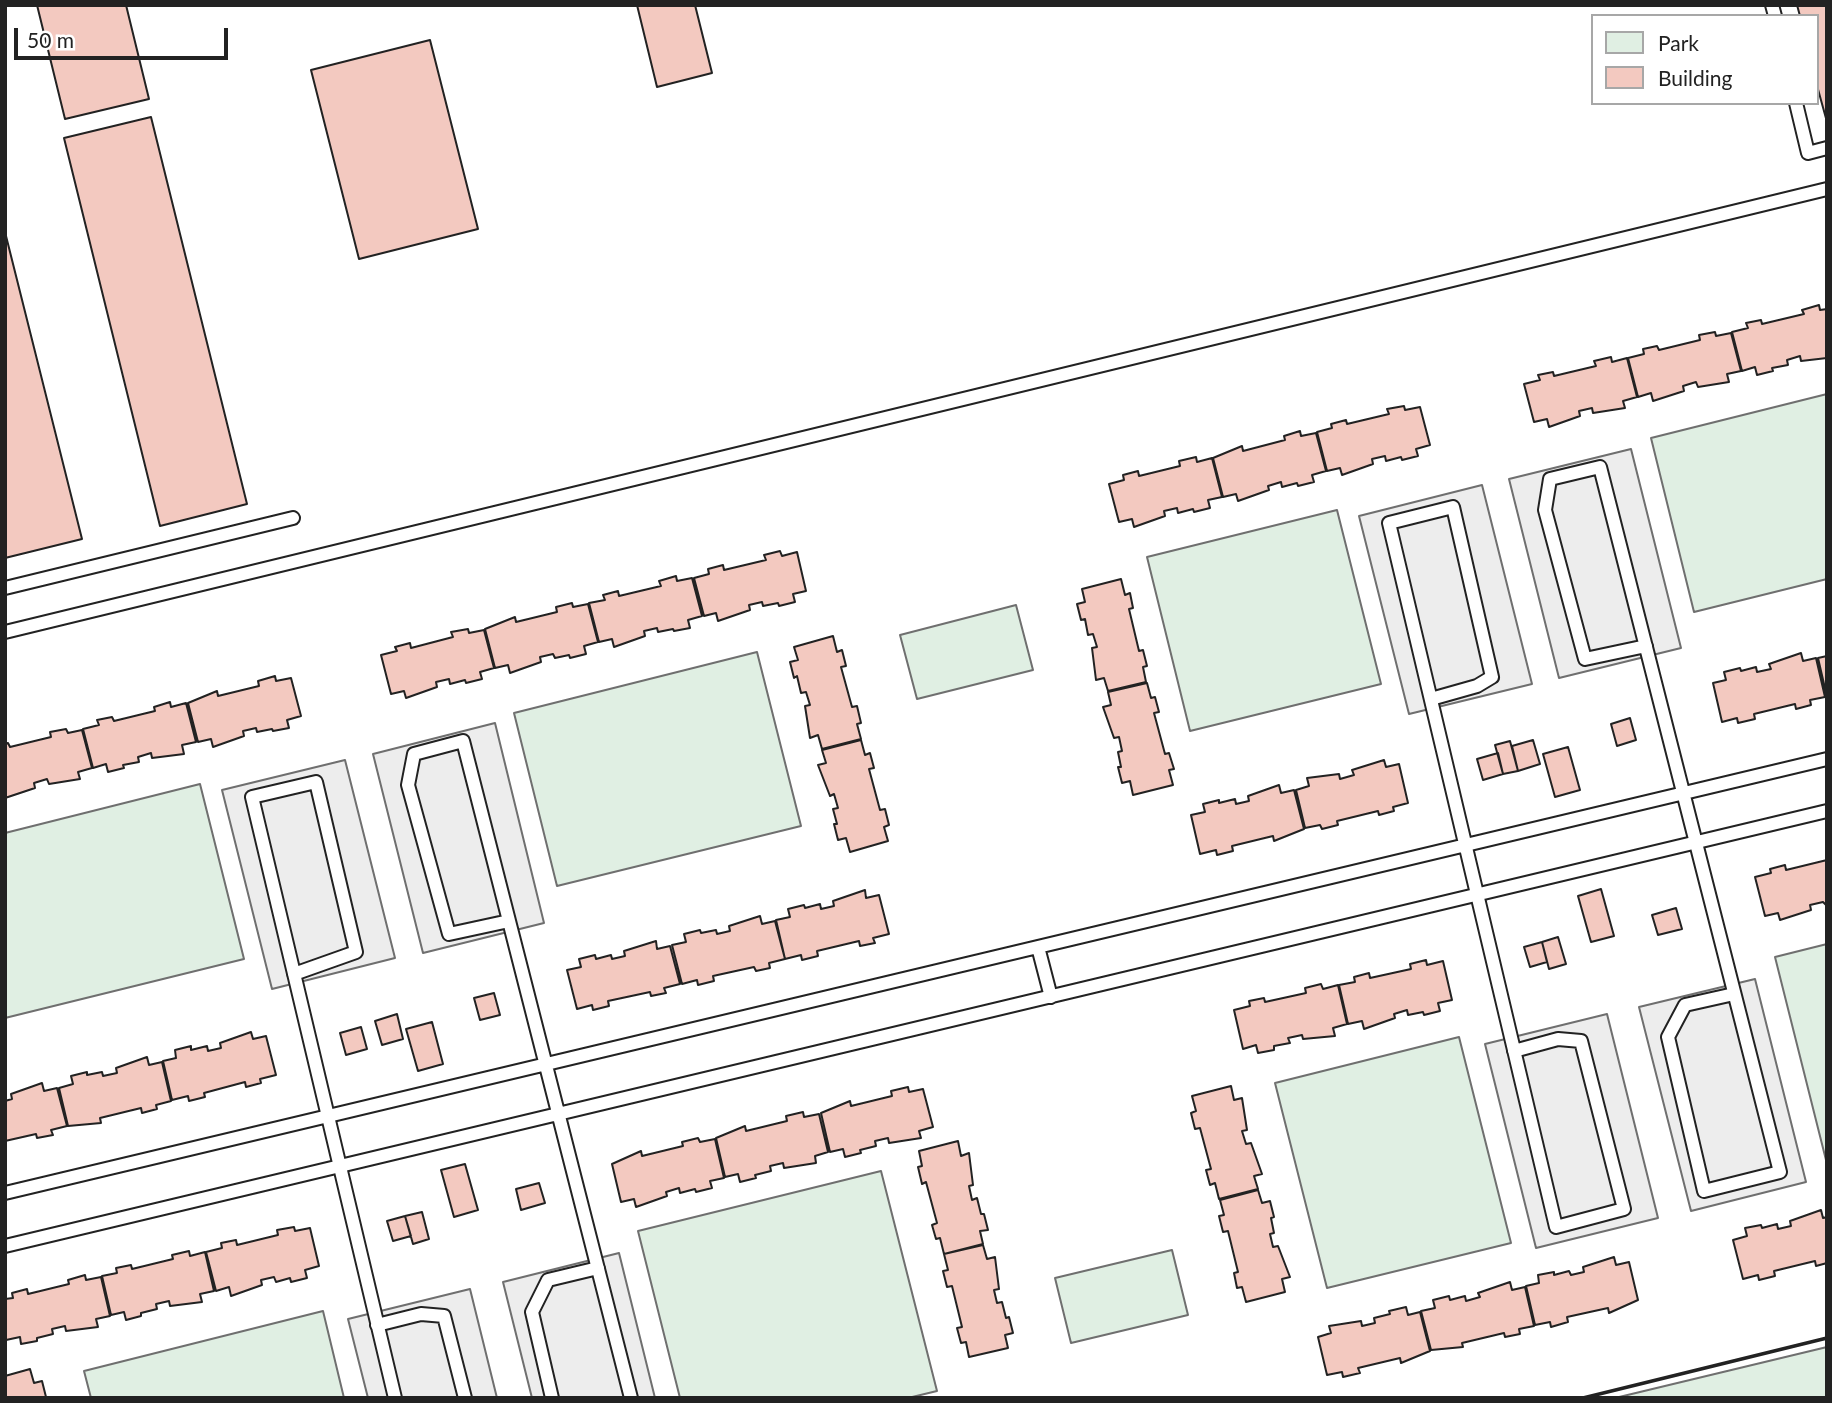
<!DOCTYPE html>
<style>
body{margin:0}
#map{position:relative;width:1832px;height:1403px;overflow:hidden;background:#fff;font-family:Lato,sans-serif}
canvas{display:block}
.frame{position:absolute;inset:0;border:7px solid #222;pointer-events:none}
.legend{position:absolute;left:1591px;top:14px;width:228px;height:91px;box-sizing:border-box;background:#fff;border:2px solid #a7a7a7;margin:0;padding:9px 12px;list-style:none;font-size:21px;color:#222}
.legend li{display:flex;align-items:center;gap:14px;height:35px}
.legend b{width:35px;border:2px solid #a7a7a7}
.scale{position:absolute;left:14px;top:28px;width:214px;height:32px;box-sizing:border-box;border:4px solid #222;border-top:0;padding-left:9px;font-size:21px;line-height:24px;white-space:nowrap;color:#222;-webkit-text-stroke:5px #fff;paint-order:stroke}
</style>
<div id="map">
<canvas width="1832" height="1403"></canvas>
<div class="frame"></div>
<ul class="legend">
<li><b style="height:19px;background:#e0efe3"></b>Park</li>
<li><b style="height:19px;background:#f3c9c0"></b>Building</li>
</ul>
<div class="scale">50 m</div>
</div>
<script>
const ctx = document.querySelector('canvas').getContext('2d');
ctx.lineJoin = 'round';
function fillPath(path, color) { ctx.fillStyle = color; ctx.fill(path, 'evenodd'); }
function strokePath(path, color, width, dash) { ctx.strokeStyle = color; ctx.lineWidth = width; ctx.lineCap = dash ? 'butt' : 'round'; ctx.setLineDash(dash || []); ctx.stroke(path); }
const green = new Path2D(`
 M1827,394v185l-133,33 -43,-174z
 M1337,510l44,174 -191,47 -43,-174z
 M1016,605l17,65 -116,29 -17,-64z
 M757,652l44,174 -244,60 -43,-173z
 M200,784l44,175 -239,59v-185z
 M1827,944v220l-52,-207z
 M1459,1037l52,206 -184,45 -52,-205z
 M881,1171l56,220 -29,7h-228l-42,-167z
 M1172,1250l16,65 -117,28 -16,-65z
 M323,1311l21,87h-253l-7,-27z
 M1827,1347v51h-212z`);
const parking = new Path2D(`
 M1631,449l50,199 -122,30 -50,-199z
 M1482,485l50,199 -123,30 -50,-198z
 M495,723l49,200 -121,30 -50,-199z
 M345,760l50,198 -123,31 -50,-199z
 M1755,979l51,203 -115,29 -52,-204z
 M1607,1014l51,204 -122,30 -51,-204z
 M619,1253l36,145h-123l-29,-116z
 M470,1289l27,109h-129l-20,-79z`);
const building = new Path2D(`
 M37,5h89l23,94 -84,20z
 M637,5h58l17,68 -55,14z
 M1797,5h30v117l-11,-40v-66h-16z
 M430,40l48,189 -119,30 -48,-189z
 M151,117l96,387 -87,22 -96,-388z
 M5,232l77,307 -77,19z
 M1819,305l1,5 7,-1v49l-26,3 -1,-5 -13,4 1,5 -16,3 1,3 -16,4 -2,-8 -13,4 -10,-39 16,-4 -2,-5 15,-3 1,4 42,-10 -2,-4z
 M1715,332l1,4 15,-3 10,38 -14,3 2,8 -31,5 -2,-5 -13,4 1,5 -31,10 -2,-8 -13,4 -10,-39 16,-4 -1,-5 14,-3 2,4 41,-10 -1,-5z
 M1611,357l1,5 15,-4 10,39 -14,4 2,7 -32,5 -1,-5 -13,3 1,5 -31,11 -2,-8 -13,3 -10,-38 16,-4 -2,-5 15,-3 1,4 42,-10 -2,-5z
 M1404,406l1,4 15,-3 10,38 -14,4 2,7 -16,4 -1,-3 -15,4 -1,-5 -13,3 1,5 -31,11 -2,-7 -13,3 -10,-39 15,-4 -1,-4 15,-4 1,4 42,-10 -2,-5z
 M1300,431l1,5 15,-3 10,38 -14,4 2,7 -16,4 -1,-3 -15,4 -1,-5 -13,4 1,4 -31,11 -2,-7 -13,3 -10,-39 29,-12 1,5 42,-11 -1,-4z
 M1196,457l1,5 15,-4 10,39 -14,3 2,8 -16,4 -1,-3 -15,4 -1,-5 -13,3 1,5 -31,11 -2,-8 -13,3 -10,-38 15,-4 -1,-5 15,-4 1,5 41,-10 -1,-5z
 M780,551l2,5 15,-4 9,39 -13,3 2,8 -16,4 -1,-3 -15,3 -1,-4 -13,3 1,5 -32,11 -2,-8 -12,3 -10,-38 15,-4 -1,-5 15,-4 1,5 42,-10 -2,-5z
 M676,576l1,5 15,-3 10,38 -14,4 2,8 -16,3 -1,-2 -15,3 -1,-4 -13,3 1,5 -31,11 -2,-8 -13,3 -10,-39 16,-3 -2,-5 15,-4 1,5 42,-10 -2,-5z
 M1121,579l4,16 5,-2 3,15 -4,1 10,42 4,-1 4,16 -4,1 3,15 -38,9 -4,-13 -8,2 -4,-32 5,-1 -4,-13 -5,1 -3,-16 -4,1 -4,-16 8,-2 -3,-13z
 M572,603l1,4 15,-3 10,38 -14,4 2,8 -16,4 -1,-3 -14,3 -2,-4 -13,3 1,5 -31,11 -2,-8 -13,3 -10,-39 30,-12 1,5 41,-10 -1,-5z
 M468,629l1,4 15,-3 10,38 -14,4 2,7 -16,4 -1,-3 -15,4 -1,-5 -13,3 1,5 -31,11 -2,-7 -13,3 -10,-39 16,-4 -2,-4 15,-4 1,5 42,-11 -2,-5z
 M833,636l4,16 5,-2 4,16 -5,1 11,40 5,-1 4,17 -4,1 4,15 -39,10 -4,-14 -8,3 -5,-32 5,-1 -4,-13 -5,1 -4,-17 -3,2 -4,-16 8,-2 -4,-13z
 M1801,653l2,8 13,-3 9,39 -15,3 1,5 -15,4 -1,-5 -41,10 1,5 -17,4 -1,-5 -15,4 -9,-39 13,-3 -2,-8 16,-4 1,3 15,-4 1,5 14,-3 -2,-5z
 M1827,656v41l-9,-39z
 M275,676l1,5 15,-3 10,38 -14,4 2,8 -16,3 -1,-2 -15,3 -1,-4 -13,3 1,5 -31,11 -2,-8 -13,3 -10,-39 29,-12 1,5 41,-10 -1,-5z
 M1147,683l4,15 4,-1 4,15 -5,1 11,41 4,-1 5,16 -5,1 4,15 -40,10 -3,-14 -8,2 -4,-16h3l-3,-15 4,-1 -3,-14 -5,1 -11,-31 8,-2 -3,-13z
 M170,702l1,5 15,-4 10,39 -14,3 2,9 -32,4 -1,-5 -13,4 1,5 -16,3 1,3 -16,4 -2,-8 -13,4 -10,-39 16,-4 -2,-5 15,-3 2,4 41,-10 -1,-4z
 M1630,718l6,22 -19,6 -6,-22z
 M66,729l2,4 14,-3 10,38 -14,4 2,7 -31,5 -2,-5 -13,4 1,5 -30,10v-54l3,-1 2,4 41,-10 -1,-5z
 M861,740l4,15 5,-2 4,15 -5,1 11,41 5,-1 4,16 -5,2 4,14 -38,11 -4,-14 -8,2 -4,-16h3l-4,-15 5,-1 -4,-14 -4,2 -12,-31 8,-2 -4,-13z
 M1533,740l7,24 -22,7 -6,-25z
 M1510,741l8,30 -15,3 -8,-29z
 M1568,747l12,43 -25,7 -12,-43z
 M1498,753l5,21 -20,6 -6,-21z
 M1384,760l2,7 13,-3 9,39 -15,4 1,4 -15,4 -1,-4 -41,10 1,4 -16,4 -2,-4 -15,3 -9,-38 13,-4 -2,-8 32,-4 1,5 14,-4 -2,-5z
 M1279,785l2,8 13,-3 10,39 -30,12 -1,-5 -41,10 1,5 -16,4 -1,-5 -16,4 -9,-39 14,-3 -2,-8 16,-4v3l16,-4 1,5 13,-3 -1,-5z
 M1827,860v46l-4,-4 -13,3 1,5 -31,10 -2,-7 -13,3 -10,-39 16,-4 -1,-4 15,-4 1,5z
 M1601,889l13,47 -23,6 -13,-46z
 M865,890l1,8 13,-3 10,39 -16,4 2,5 -15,3 -1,-5 -42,10 1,5 -16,4 -1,-5 -16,4 -9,-39 14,-3 -2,-8 16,-4 1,3 15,-4 1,5 13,-3 -1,-5z
 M1676,908l6,21 -24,6 -6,-20z
 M760,916l2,8 13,-3 10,38 -16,4 1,5 -14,3 -2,-4 -41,9 1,5 -16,4 -1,-5 -15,4 -10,-39 14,-3 -2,-8 16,-4 1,3 15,-3 1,4 13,-3 -1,-5z
 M1558,937l8,27 -17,5 -7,-27z
 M656,941l1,8 13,-3 10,38 -16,4 2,5 -15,3 -1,-4 -42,9 1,5 -16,4 -1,-5 -15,4 -10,-39 14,-3 -2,-8 16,-4 1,4 15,-4 1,4 13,-3 -1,-5z
 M1542,942l5,20 -17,5 -6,-20z
 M1426,960l1,5 16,-4 9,39 -14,3 2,8 -16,4 -1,-3 -15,3 -1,-5 -13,4 1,4 -31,11 -2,-8 -14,3 -9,-39 16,-3 -1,-5 15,-4 1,5 41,-9 -1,-5z
 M1321,984l2,5 15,-4 9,39 -14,4 2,8 -32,3 -1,-4 -14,3 2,5 -16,3v4l-16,3 -2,-8 -13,4 -9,-39 16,-4 -1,-5 15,-3 1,4 41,-9 -1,-5z
 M494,993l6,22 -20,5 -6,-22z
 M397,1014l6,25 -21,6 -7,-24z
 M432,1022l11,42 -25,7 -12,-42z
 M361,1027l6,22 -21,6 -6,-22z
 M251,1032l2,7 13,-3 10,39 -16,4 1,4 -15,4 -1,-5 -41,11 1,4 -16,4 -1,-5 -16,4 -9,-39 13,-3 -1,-8 16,-4v4l16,-4 1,5 13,-3 -1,-5z
 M147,1057l2,8 13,-3 9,39 -15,4 1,4 -15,4 -1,-5 -41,10 1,5 -33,3 -9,-38 14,-4 -2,-8 16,-4v3l15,-3 1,4 14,-3 -1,-5z
 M42,1083l2,8 13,-3 10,38 -16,4 2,5 -16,3 -1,-4 -31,7v-40l7,-2 -1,-5z
 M1231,1086l3,14 8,-2 5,32 -5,1 4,13 5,-1 11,31 -8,2 4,13 -39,10 -4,-16 -5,2 -4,-15 5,-1 -11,-41 -5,1 -4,-16 5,-2 -4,-15z
 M908,1087l1,5 14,-3 10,38 -14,4 2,7 -32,5 -1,-5 -13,3 1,5 -16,4 1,3 -16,4 -2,-8 -13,3 -9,-39 29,-12 1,5 41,-10 -1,-5z
 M803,1112l1,5 15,-3 9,38 -13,4 1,7 -32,5 -1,-5 -13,3 1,5 -16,4 1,3 -16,4 -2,-8 -13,3 -9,-39 29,-12 1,5 41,-10 -1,-5z
 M698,1138l2,4 15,-3 9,39 -14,3 2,7 -16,4 -1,-3 -15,4 -1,-5 -13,4 1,4 -31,11 -2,-8 -13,3 -9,-38 29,-13 1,5 41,-10 -1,-4z
 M958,1141l3,15 8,-3 4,32 -4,1 3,14 5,-2 4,16h3l4,16 -8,1 3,13 -39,10 -4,-16 -4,1 -4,-14 5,-2 -11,-41 -4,2 -4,-17 4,-1 -3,-15z
 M465,1164l13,46 -24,7 -13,-47z
 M539,1183l6,20 -24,7 -5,-21z
 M1258,1190l4,13 8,-2 4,16 -3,1 3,15 -4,1 3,13 5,-1 12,31 -8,2 3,13 -39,10 -4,-15 -5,1 -3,-15 4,-1 -10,-41 -5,1 -4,-16 5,-1 -4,-15z
 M1821,1210l2,8 4,-1v46l-11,3 -1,-5 -41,10 1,5 -16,4 -1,-5 -15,4 -10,-39 14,-4 -2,-8 16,-3 1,3 15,-4 1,5 13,-3 -1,-5z
 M422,1212l7,27 -16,5 -8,-28z
 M405,1216l6,20 -18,5 -6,-20z
 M294,1227l1,4 15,-3 9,38 -14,4 2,8 -16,4 -1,-4 -14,4 -2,-5 -13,3 1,5 -31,11 -2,-9 -13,4 -10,-39 16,-4 -1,-5 15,-3 1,5 41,-10 -1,-5z
 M983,1245l4,14 8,-2 4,32 -5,1 3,13 5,-1 4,16 3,-1 4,16 -8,2 3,13 -39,9 -3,-15 -5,1 -4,-15 5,-1 -10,-41 -5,1 -4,-16 5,-1 -4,-16z
 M189,1251l1,5 15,-4 9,39 -14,3 2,8 -32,4 -1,-5 -13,3 1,5 -16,4v3l-15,4 -2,-8 -13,3 -9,-39 15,-3 -1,-5 15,-3 1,4 41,-10 -1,-4z
 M1614,1257l2,8 13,-3 9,38 -29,13 -1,-5 -41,9 1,5 -17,5 -1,-5 -15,3 -9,-39 13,-3 -1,-8 16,-3v3l15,-4 2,4 13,-3 -1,-5z
 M85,1275l1,5 15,-3 9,39 -14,3 2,8 -32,4 -1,-5 -13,3 1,5 -16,4v3l-16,3 -1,-7 -14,3 -1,-41 8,-1 -1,-5 15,-4 1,5 41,-10 -1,-4z
 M1510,1282l2,8 13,-3 9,39 -15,3 1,5 -15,3 -1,-4 -42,10 1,4 -32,3 -10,-39 14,-3 -2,-8 16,-4 1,4 15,-4 1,5 14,-4 -2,-4z
 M1406,1307l2,8 12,-3 10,39 -29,12 -1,-5 -42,10 2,5 -17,4 -1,-5 -15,3 -9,-38 13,-4 -2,-7 32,-5 1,5 13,-3 -1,-5 16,-4 -1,-3z
 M30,1369l4,14 8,-2 4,16 -41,1v-22z`);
const lane = new Path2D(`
 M1772,5l3,11
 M1796,103l12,50 19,-5
 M5,588l288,-70
 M5,632l1822,-443
 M1646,646l-61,13 -40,-149 5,-31 50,-12 180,705 -76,19 -36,-154 17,-32 49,-11
 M1431,699l46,-13 15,-9 -39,-170 -64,16 167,704 68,-18 -43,-168 -23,-2 -44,12
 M509,921l-60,13 -41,-149 6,-31 49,-13 168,657
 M1038,947l13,50
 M294,974l62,-22 -40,-170 -64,15c48,200 95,401 143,601
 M5,1193l1822,-434
 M5,1246l1822,-435
 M377,1325l44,-11 23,2 21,82
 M552,1398l-20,-86 16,-32 50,-12`);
const wall = new Path2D(`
 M1583,1398l244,-60`);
fillPath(green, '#e0efe3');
strokePath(green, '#6f6f6f', 2);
fillPath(parking, '#ededed');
strokePath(parking, '#6f6f6f', 2);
fillPath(building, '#f3c9c0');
strokePath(building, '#222', 2);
strokePath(lane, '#222', 16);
strokePath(lane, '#fff', 12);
strokePath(wall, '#222', 3.5);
</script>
